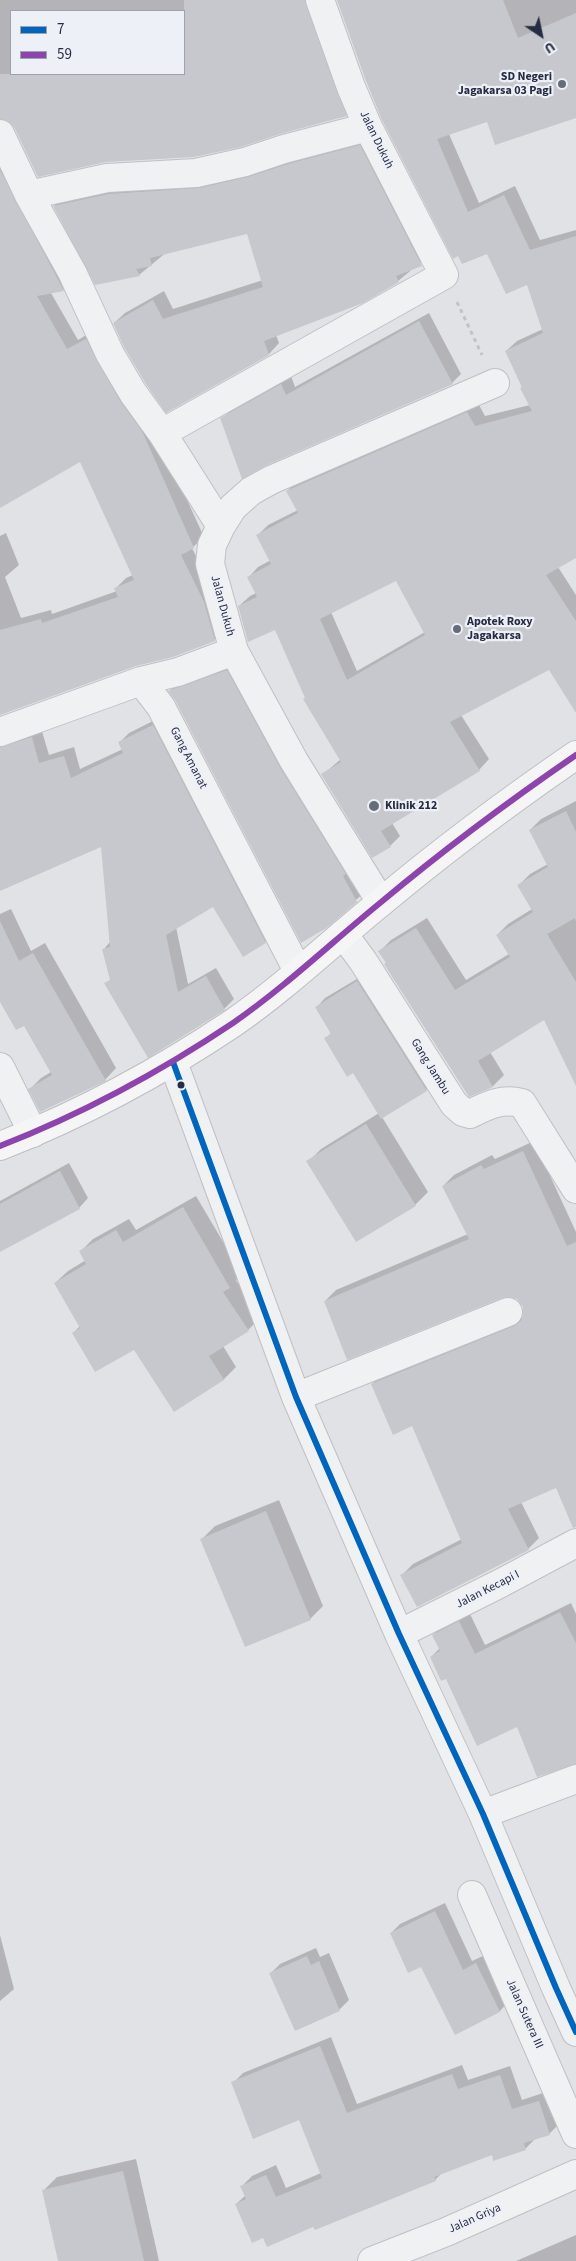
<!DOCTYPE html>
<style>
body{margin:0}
#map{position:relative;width:576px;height:2261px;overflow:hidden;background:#e1e2e6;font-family:"Source Sans 3",sans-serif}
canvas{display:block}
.legend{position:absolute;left:10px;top:10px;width:175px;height:65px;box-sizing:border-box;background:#eef0f7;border:1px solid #9ea2af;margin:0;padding:6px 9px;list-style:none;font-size:15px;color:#262c42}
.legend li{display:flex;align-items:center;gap:10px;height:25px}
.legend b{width:25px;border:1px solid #9ea2af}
.north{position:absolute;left:516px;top:10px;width:50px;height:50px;-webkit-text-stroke:4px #eef0f7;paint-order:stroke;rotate:146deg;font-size:14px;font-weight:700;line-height:20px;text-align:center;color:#262c42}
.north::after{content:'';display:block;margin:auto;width:18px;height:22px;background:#262c42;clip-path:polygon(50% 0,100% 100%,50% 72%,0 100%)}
</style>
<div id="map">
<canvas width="576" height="2261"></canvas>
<ul class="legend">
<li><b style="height:6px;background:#0065bd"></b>7</li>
<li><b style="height:6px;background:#8e44ad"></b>59</li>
</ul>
<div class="north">U</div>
</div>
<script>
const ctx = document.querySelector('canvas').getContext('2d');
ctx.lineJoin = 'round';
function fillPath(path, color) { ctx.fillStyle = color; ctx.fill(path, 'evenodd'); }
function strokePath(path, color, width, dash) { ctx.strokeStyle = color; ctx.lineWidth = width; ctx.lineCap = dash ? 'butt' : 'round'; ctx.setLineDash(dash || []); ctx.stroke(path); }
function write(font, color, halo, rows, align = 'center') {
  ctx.font = font + ' "Source Sans 3",sans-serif'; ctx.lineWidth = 4.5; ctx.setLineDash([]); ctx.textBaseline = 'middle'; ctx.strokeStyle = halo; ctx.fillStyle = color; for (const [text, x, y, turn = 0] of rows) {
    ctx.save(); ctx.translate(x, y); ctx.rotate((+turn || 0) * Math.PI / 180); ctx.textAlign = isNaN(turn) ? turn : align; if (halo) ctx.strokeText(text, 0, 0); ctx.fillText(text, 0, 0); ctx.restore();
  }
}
const shadow = new Path2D(`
 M0,0h317l39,105 -10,10 -331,12 -5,-7 -10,-2zM11,11h173v63h-173z
 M338,0h238v116l-88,5 -39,13 30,69 36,-17 25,54 36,-10v327l-18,10 18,28v116l-27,-42 -88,46 28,44 -10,11 -87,53 8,13 -10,10 -68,-71 19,-16 -35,-62 -30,-69 -37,-22 11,-10 6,-3 -8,-15 10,-11 13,-7 -13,-25 10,-10 30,-15 -11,-19 10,-10 181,-78 7,13 45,-11 -24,-54 11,-10 26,-12 -15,-46 -40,-31zM396,580l29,52 -68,39 -26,-59z
 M370,136l61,118 -33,27 -122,54 3,8 -10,11 -155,-31 11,-10 39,-22 9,18 90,-29 -15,-47 -80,18 -29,24 -85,-69 11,-10z
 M0,139l73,141 -10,10 -12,3 27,47 18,-11 55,92 53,116 -12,11 22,44 11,38 -11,10 -79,25 -135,49v-178l6,-3 13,32 -14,12 16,41 30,-8 1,4 65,-23 -1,-3 10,-10 7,-3 -53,-114 -80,-1z
 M429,313l32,61 -9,9 -188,82 -42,-46 9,-9 60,-34 4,11z
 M239,660l129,229 -41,37 -157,-235 11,-12z
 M163,716l112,216 -10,10 -52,-37 -37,22 12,57 28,-16 18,31 -10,10 -118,-25 5,-5 -7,-30 6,-7 -8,-97 -102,45v-156l41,-6 8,27 25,-8 6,22 43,-20 -4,-6 10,-10z
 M576,801v282l-31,-65 -55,34 14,23 -11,11 -23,9 -90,-144 11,-11 36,-22 39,62 43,-26 -12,-19 11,-11 24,-15 -13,-24 11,-11 18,-10 -18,-34 11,-11z
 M11,909l20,42 14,-8 71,125 -11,12 -75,9 11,-11 10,-6 -27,-48 -24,-24v-86z
 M367,973l69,108 -10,9 -44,27 46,75 -13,13 -107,-43 13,-13 58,-36 -25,-42 -29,-32 6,-6 -15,-25 9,-10z
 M534,1141l42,91v295l-20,-41 -35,16 18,36 -11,11 -126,26 11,-11 49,-25 -49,-114 -41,-41 11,-11 141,-56v-11l-6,-8 -8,-3 -185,6 11,-11 132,-56 -25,-48 11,-11 38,-20 3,4z
 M69,1163l19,35 -9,10 -79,42v-49z
 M196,1196l46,78 -6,6 24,38 -12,12 -25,16 13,21 -12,12 -50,32 -40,-63 -61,-15 7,-7 -25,-43 13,-12 18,-11 -5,-9 12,-12 36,-20 7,11z
 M279,1500l44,106 -13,13 -108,-80 13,-13z
 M571,1603l5,11v149l-130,-86 -15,-20 9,-9 -7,-13 10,-10 26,-13 16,33z
 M445,1903l27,58 13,-6 24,46 -9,10 -45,22 -33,-67 -31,-33 9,-9z
 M0,1935l14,54 -14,12z
 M316,1948l4,9 9,-4 20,47 -9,9 -44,20 -25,-56 9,-9z
 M331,2037l26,67 105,-39 6,15 42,-14 12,34 27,-9 10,33 -10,10 -14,5 -10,10 -33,5 -49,18 -8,8 -121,45 -51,11 -27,-32 10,-9 -4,-9 10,-10 24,-11 10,23 35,-15 -21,-54 -67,-36 10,-10z
 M136,2159l23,102h-100l-15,-71 13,-13z
 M576,2235v26h-60z`);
const building = new Path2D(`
 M184,0h121l42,116 -67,18 -39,13 -47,10 -88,5 -68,15 -24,-50 -6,-6 -8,-2v-45h184z
 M337,0h166l15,38 58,-25v105l-81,27 -8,-23 -50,17 31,73 36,-17 26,55 46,-14v322l-30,17 30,46v92l-27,-43 -99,52 30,49 -99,60 10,16 -19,11 -51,-84 20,-12 -38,-63 2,-1 -30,-68 -27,12 -10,-36 19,-9 -10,-20 24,-13 -15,-29 42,-22 -12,-22 181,-79 8,14 57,-15 -12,-23 2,-1 -17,-36 38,-18 -16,-48 -21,9 -19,-40 -25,10 -4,-8 -5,3 -71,-139 -16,-39zM396,581l29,54 -78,45 -27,-61z
 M360,145l62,121 -26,10 3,6 -36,21 -99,38 5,14 -103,58 -20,-29 -22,-37 -11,-24 40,-23 10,19 100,-32 -16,-53 -97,24 2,8 -16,3 4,7 -45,9 -42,-79 56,-12 90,-6 49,-11 40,-13z
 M0,170l64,121 -27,5 30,53 19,-10 34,62 22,30 52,117 -13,7 23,47 11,39 -42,16 -37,9 -136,49v-85l41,-11 1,4 76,-26 -4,-9 20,-8 -54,-118 -80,46z
 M419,321l34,63 -188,82 -23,13 -22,-61 61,-34 5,11z
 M227,670l54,99 65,105 -3,2 14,26 -29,25 -27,16 -126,-243 -7,-9z
 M153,725l113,218 -23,14 -30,-50 -47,28 12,57 28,-16 19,34 -77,48 -44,-75 6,-3 -8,-31 8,-2 -9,-100 -101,44v-144l32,-10 7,26 25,-7 7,22 52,-25 -5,-11z
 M566,811l10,21v89l-1,-3 -28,16 29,48v104l-32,-66 -66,41 15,26 -24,10 -85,-133 2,-1 -8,-12 38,-23 39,62 55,-33 -14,-22 37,-23 -16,-27 31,-18 -19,-37z
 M0,921l19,40 14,-8 73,128 -66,31 -12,-23 24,-14 -28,-49 -8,4 -16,-28z
 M357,981l70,110 -46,28 -28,-46 -6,4 -23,-39 7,-4 -16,-27z
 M366,1124l50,82 -60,36 -50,-81z
 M523,1151l44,95 9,-4v285l-3,1 -17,-40 -48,21 21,41 -112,57 -17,-32 62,-32 -50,-117 -19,9 -22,-51 143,-58 7,-5 2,-6v-8l-6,-8 -7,-2 -8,1 -155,62 -23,-59 145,-62 -27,-53 39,-21 3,4z
 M60,1171l20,38 -80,43v-48z
 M183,1207l47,81 -7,4 26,39 -40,25 15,24 -50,32 -40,-62 -39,22 -23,-39 8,-5 -26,-45 32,-19 -7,-13 37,-21 7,12z
 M266,1511l45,109 -66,27 -45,-108z
 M560,1612l16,31v121l-39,13 -20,-50 -40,19 -31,-67 -5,2 -11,-24 10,-6 -8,-16 27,-14 16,33z
 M435,1911l28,59 13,-7 24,49 -45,23 -34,-68 -13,6 -18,-40z
 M307,1956l4,9 8,-4 21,50 -45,20 -26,-58z
 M320,2046l27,67 105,-39 6,15 42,-14 12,34 27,-8 11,34 -26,8 2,7 -33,11 -1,-6 -58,22 2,4 -121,49 -2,-3 -46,20 -4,-9 -11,5 -17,-39 11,-5 -6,-13 26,-11 10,22 46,-19 -23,-58 -46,19 -22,-57z
 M123,2171l21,90h-86l-16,-71z`);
const path = new Path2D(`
 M457,302l25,53`);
const minor = new Path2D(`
 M0,134l29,61 43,77 38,82 23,39 29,40 59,93
 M29,195l78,-17 89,-5 49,-11 39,-13 84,-22
 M162,433l282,-158 -76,-148 -17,-40 -31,-87
 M141,681l20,26 137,264
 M0,732l141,-51 37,-9 56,-21
 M381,902l-87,-141 -60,-110 -24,-87 2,-19 9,-19 12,-19 18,-16 20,-11 224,-97
 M343,934l20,27 91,143 9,8 7,2c18,-9 32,-16 52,-11l54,86
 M173,1062l123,335 103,237 84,180 73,174 20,44
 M0,1067l33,66
 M296,1397l212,-85
 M399,1634l102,-51 75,-40
 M483,1814l93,-35
 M472,1895l104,239
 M372,2261l74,-29 130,-58`);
const major = new Path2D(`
 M0,1146c82,-32 160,-74 233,-123 52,-36 98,-80 147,-120 62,-52 129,-102 196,-148`);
const bus1 = new Path2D(`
 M173,1062l123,335 103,237 84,180 73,174 20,44`);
const bus2 = new Path2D(`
 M0,1146c82,-32 160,-74 233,-123 52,-36 98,-80 147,-120 62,-52 129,-102 196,-148`);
const markers = [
 [562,84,5,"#676c7b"],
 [457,629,5,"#676c7b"],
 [374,806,6,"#676c7b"],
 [181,1085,4.5,"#262c42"]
];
const poiNames = [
 ["SD Negeri",552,77,"right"],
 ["Jagakarsa 03 Pagi",552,91,"right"],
 ["Apotek Roxy",467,622],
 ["Jagakarsa",467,636],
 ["Klinik 212",385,806]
];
const streetNames = [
 ["Jalan Dukuh",376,140,64],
 ["Jalan Dukuh",222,606,75],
 ["Gang Amanat",188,758,63],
 ["Gang Jambu",430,1067,58],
 ["Jalan Kecapi I",488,1590,-27],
 ["Jalan Sutera III",524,2014,66],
 ["Jalan Griya",475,2219,-24]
];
fillPath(shadow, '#0003');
fillPath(building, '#c7c8cd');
strokePath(minor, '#bfc0c4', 30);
strokePath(major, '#bdbfc4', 30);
strokePath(path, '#c2c3c9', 3, [4, 4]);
strokePath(minor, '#f0f1f3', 28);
strokePath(major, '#f5f5f6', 28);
strokePath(bus1, '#0065bd', 6);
strokePath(bus2, '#8e44ad', 6);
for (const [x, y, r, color] of markers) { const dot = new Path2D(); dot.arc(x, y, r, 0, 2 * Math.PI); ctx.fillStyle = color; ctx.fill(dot); strokePath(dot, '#eef0f7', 2); }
write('bold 12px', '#262c42', '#eef0f7', poiNames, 'left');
write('12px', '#262c42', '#eef0f7', streetNames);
</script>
